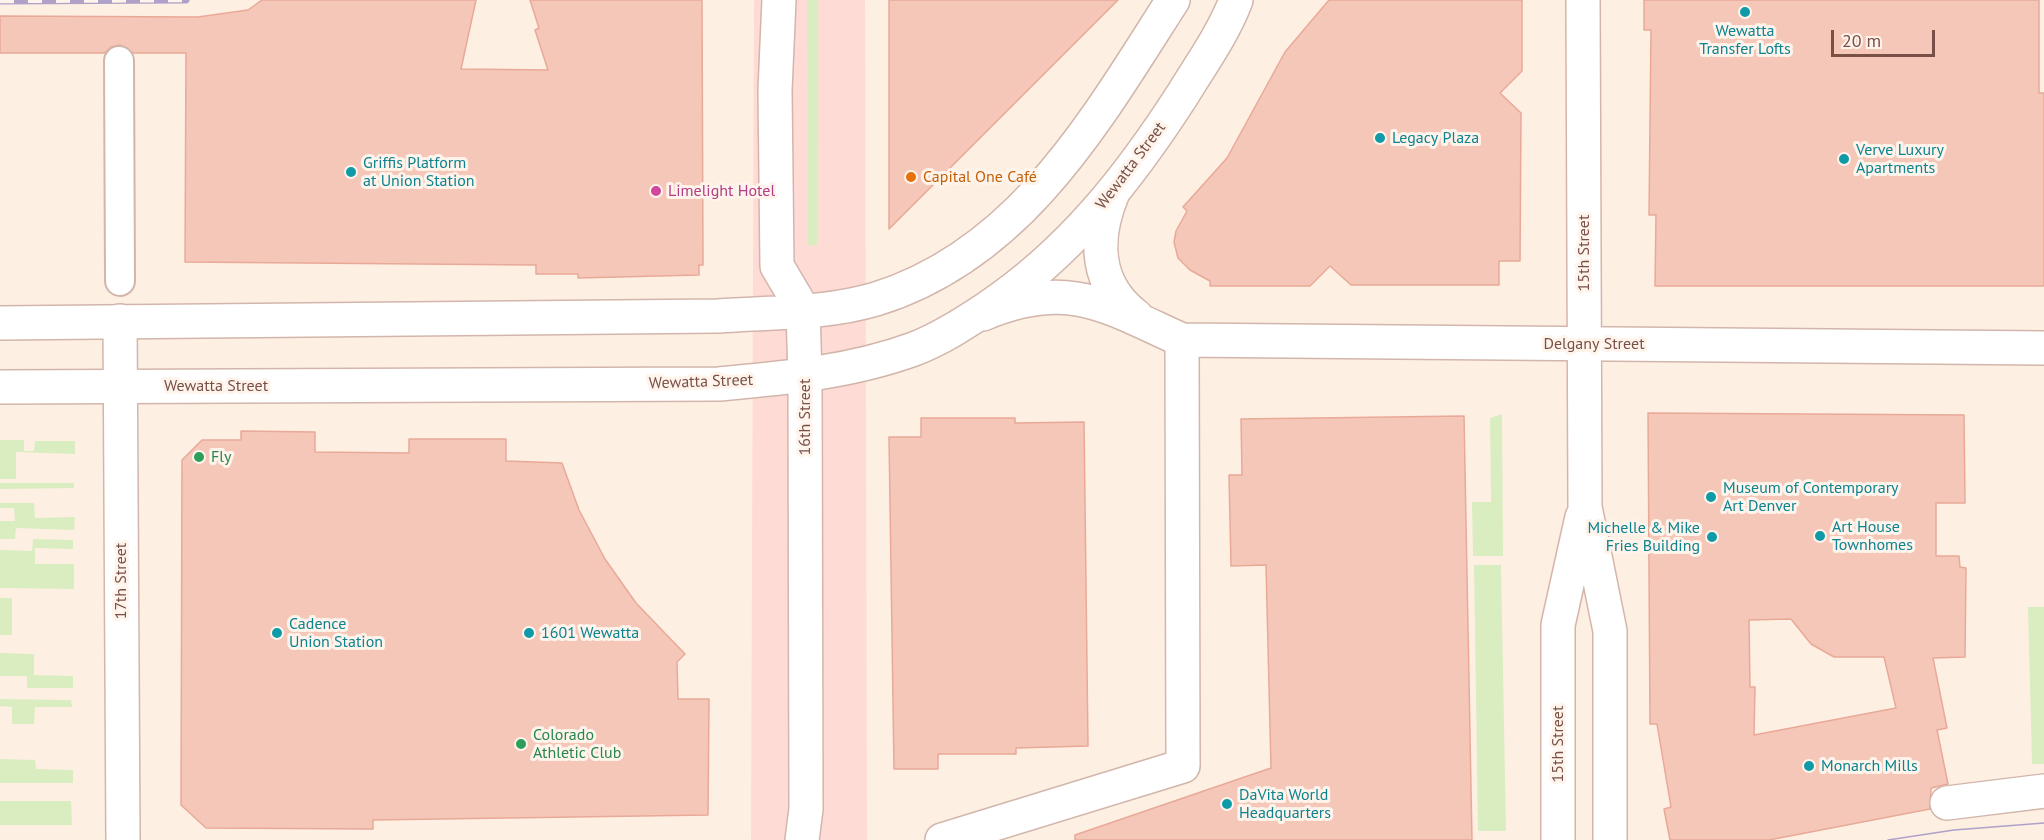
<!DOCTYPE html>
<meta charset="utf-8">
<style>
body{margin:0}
#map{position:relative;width:2044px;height:840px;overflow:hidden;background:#feefe3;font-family:"PT Sans",sans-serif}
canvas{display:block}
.scale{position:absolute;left:1831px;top:30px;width:104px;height:27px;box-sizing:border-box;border:3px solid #785047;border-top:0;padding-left:8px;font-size:18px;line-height:21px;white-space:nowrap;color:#785047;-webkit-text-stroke:4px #fff4eb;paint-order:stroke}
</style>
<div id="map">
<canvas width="2044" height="840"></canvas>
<div class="scale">20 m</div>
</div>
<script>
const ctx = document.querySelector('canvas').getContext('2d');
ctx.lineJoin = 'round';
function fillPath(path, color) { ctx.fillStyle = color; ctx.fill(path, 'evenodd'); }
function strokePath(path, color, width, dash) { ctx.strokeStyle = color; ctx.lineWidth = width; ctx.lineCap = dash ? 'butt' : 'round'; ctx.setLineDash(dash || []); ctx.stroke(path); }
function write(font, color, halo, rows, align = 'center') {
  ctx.font = font + ' "PT Sans",sans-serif'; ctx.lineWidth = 6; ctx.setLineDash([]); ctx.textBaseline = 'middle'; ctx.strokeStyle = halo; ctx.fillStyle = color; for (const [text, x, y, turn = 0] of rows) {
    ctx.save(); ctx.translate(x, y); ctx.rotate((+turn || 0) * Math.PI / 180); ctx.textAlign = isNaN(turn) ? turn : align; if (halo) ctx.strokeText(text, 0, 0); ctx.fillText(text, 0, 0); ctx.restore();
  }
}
const commercial = new Path2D(`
 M754,0h111l2,840h-116z`);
const green = new Path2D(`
 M807,0h11l-1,245h-9z
 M1502,414l1,142h-30l-1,-54h19l-1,-84z
 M0,440h24v11h10l1,-10h40v13l-59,-2v27h-16z
 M0,483h74v5l-74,1z
 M0,503h34l1,15 40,-1 -1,13 -58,-2 -1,11h-15v-18h15l-1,-13h-14z
 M33,539l40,1v9l-38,-1v16h39v25l-74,-1v-38l32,1z
 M1474,565h27l5,266h-28z
 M0,598h12v37h-12z
 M2028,607h16v157h-12z
 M0,653l34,1v21l39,1v12h-46v-12h-27z
 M0,699l71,1 1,7h-37l-1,17h-22v-17l-12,-1z
 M0,759l35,1 1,9 37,1v13h-73z
 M0,801h71l1,24h-72z`);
const building = new Path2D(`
 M262,0h214l-15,69 87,1 -13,-40 4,-2 -9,-28h172l1,265h-4v10l-121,3v-4h-42v-9l-351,-3 1,-209h-53l-13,-8 -9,2 -6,6h-105v-37l198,1 50,-7z
 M889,0h229l-229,229z
 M1329,0h193v71l-22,22 21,20 -1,148h-21v24h-148l-21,-19 -20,20h-100v-5l-20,-11 -12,-12 -4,-16 2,-11 11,-20 -4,-4 44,-49 58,-106z
 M1644,0h395v93h5v193h-389l1,-71h-7l2,-185h-7z
 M1648,413l316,2 1,88h-29v53h23l1,11 6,1 -1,89 -32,1 14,70 -10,2 11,54 -17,4 -1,21 -161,31h-99l-6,-31 7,-2 -14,-83h-7zM1791,619l20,25 23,13h50l12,51 -142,27 1,-48h-5l-1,-67z
 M1464,416l8,424h-397v-5l196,-67 -5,-203 -35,1 -2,-91h13l-1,-56z
 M921,418h94v5l69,-1 4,324 -72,2v6h-78v15h-44l-5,-332h32z
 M241,431l74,1v20l94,1v-14h97v22l56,2 17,47 26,49 31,44 49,51 -8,8 1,37h31l-1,116 -335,5v9l-167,-1 -25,-23 1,-345 20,-20h39z`);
const pedestrian = new Path2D(`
 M119,61l1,220`);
const minor = new Path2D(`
 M1112,195c-18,44 -17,90 24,121
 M983,314c85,-36 123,-8 199,26l862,8
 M120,321l3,519
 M1947,803l97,-12
 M802,840l4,-31 -1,-433
 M942,840l241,-74 -1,-426`);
const tertiary = new Path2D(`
 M779,0l-4,90 2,176 26,44 2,66
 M0,323l718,-7c52,-4 108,-2 158,-17 145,-45 220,-179 297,-299
 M0,387l719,-3c66,-6 132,-12 195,-35 26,-10 49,-25 72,-40 84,-56 143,-131 197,-215 19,-31 40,-60 53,-94`);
const secondary = new Path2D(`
 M1583,0l2,507 25,124v209
 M1558,840v-215l24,-108`);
const tram = new Path2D(`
 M1888,840l66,-10 90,-7`);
const rail = new Path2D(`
 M0,1l186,-1`);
const markers = [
 [1745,12,6,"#0f9aa8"],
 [1380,138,6,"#0f9aa8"],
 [1844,159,6,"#0f9aa8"],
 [351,172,6,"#0f9aa8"],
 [911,177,6,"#e8710a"],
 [656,191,6,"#d1479c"],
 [199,457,6,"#2e9e5b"],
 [1711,497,6,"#0f9aa8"],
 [1820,536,6,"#0f9aa8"],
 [1712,537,6,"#0f9aa8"],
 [277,633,6,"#0f9aa8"],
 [529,633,6,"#0f9aa8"],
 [521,744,6,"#2e9e5b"],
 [1809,766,6,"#0f9aa8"],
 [1227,804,6,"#0f9aa8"]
];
const cultureNames = [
 ["Wewatta",1745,31,"center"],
 ["Transfer Lofts",1745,49,"center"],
 ["Legacy Plaza",1392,138],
 ["Verve Luxury",1856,150],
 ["Apartments",1856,168],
 ["Griffis Platform",363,163],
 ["at Union Station",363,181],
 ["Museum of Contemporary",1723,488],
 ["Art Denver",1723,506],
 ["Art House",1832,527],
 ["Townhomes",1832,545],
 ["Michelle & Mike",1700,528,"right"],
 ["Fries Building",1700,546,"right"],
 ["Cadence",289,624],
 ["Union Station",289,642],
 ["1601 Wewatta",541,633],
 ["Monarch Mills",1821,766],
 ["DaVita World",1239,795],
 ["Headquarters",1239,813]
];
const streetNames = [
 ["Wewatta Street",1131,166,-53],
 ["15th Street",1584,253,-90],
 ["Delgany Street",1594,344],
 ["Wewatta Street",701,382,-2],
 ["Wewatta Street",216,386],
 ["16th Street",805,417,-90],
 ["17th Street",121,581,-90],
 ["15th Street",1558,744,-90]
];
const foodNames = [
 ["Capital One Café",923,177]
];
const hotelNames = [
 ["Limelight Hotel",668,191]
];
const leisureNames = [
 ["Fly",211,457],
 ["Colorado",533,735],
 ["Athletic Club",533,753]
];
fillPath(commercial, '#ffdbd6');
fillPath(green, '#daedc1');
fillPath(building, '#f5c7b9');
strokePath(building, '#e9a998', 1.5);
strokePath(pedestrian, '#d2b6ab', 32);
strokePath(minor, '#d2b6ab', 36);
strokePath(tertiary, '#d2b6ab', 36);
strokePath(secondary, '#d5b5a9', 36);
strokePath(pedestrian, '#fff', 28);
strokePath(minor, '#fff', 33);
strokePath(tertiary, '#fff', 33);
strokePath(secondary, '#fff', 33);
strokePath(tram, '#afa1c8', 1.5);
strokePath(rail, '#afa1c8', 7);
strokePath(rail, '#fff4eb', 4.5, [14]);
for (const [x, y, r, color] of markers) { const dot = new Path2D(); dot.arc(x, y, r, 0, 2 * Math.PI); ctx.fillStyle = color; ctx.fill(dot); strokePath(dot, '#fff4eb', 2); }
write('16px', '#0d838f', '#fff4eb', cultureNames, 'left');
write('16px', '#785047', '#fff4eb', streetNames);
write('16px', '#c56008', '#fff4eb', foodNames, 'left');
write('16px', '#b23c85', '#fff4eb', hotelNames, 'left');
write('16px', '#27864d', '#fff4eb', leisureNames, 'left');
</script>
